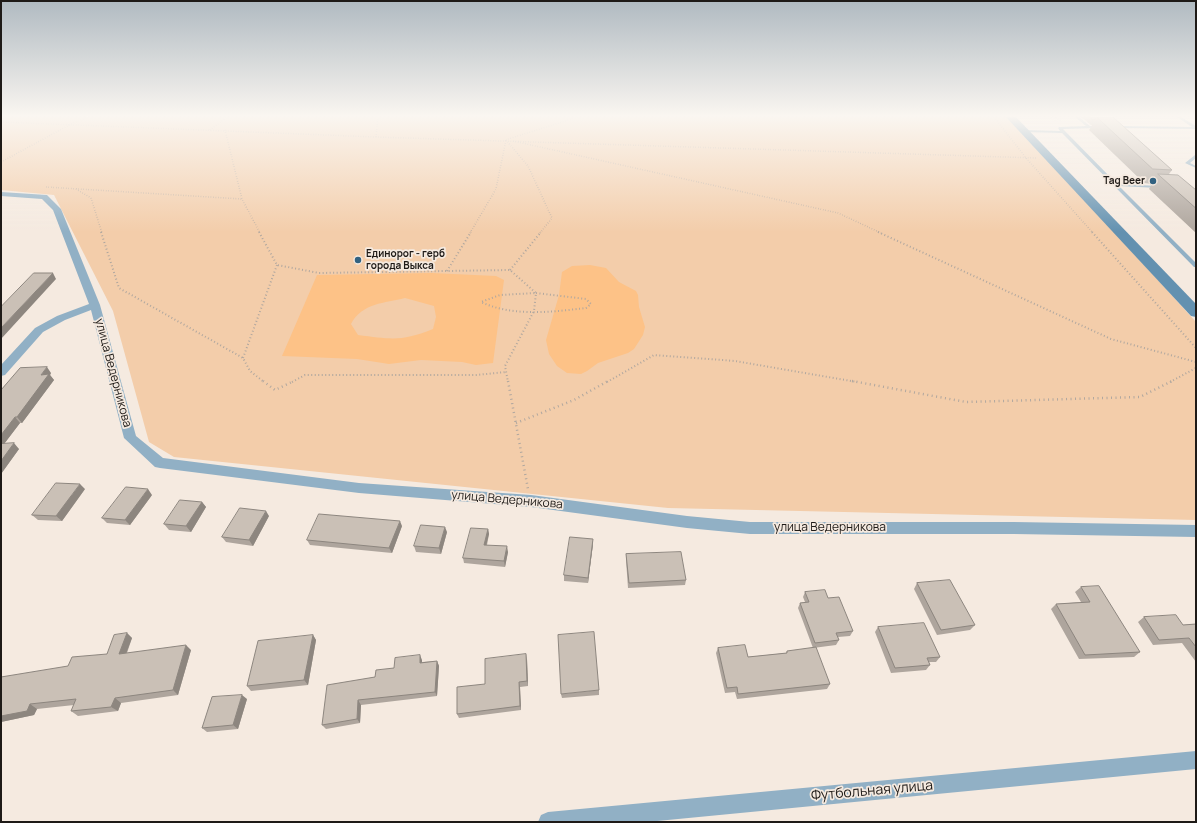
<!DOCTYPE html>
<meta charset="utf-8">
<style>
body{margin:0}
#map{position:relative;width:1197px;height:823px;overflow:hidden;background:#f5eae0;font-family:Manrope,sans-serif}
canvas{display:block}
.frame{position:absolute;inset:0;border:2px solid #1e1a17;pointer-events:none}
</style>
<div id="map">
<canvas width="1197" height="823"></canvas>
<div class="frame"></div>
</div>
<script>
const ctx = document.querySelector('canvas').getContext('2d');
ctx.lineJoin = 'round';
function fillPath(path, color) { ctx.fillStyle = color; ctx.fill(path, 'evenodd'); }
function strokePath(path, color, width, dash) { ctx.strokeStyle = color; ctx.lineWidth = width; ctx.lineCap = dash ? 'butt' : 'round'; ctx.setLineDash(dash || []); ctx.stroke(path); }
function write(font, color, halo, rows, align = 'center') {
  ctx.font = font + ' Manrope,sans-serif'; ctx.lineWidth = 3.5; ctx.setLineDash([]); ctx.textBaseline = 'middle'; ctx.strokeStyle = halo; ctx.fillStyle = color; for (const [text, x, y, turn = 0] of rows) {
    ctx.save(); ctx.translate(x, y); ctx.rotate((+turn || 0) * Math.PI / 180); ctx.textAlign = isNaN(turn) ? turn : align; if (halo) ctx.strokeText(text, 0, 0); ctx.fillText(text, 0, 0); ctx.restore();
  }
}
const green = new Path2D(`
 M1,117h1009l186,205v198l-528,-12 -494,-51 -25,-15 -36,-131 -59,-116 -53,-5z`);
const water = new Path2D(`
 M590,265l16,3 13,14 17,9 2,4 1,12 6,20 -2,8 -9,14 -6,4 -30,10 -11,8 -6,3 -14,-1 -10,-7 -8,-12 -3,-14 13,-45 3,-23 10,-6z
 M432,273l64,3 8,4 -11,83 -17,2 -14,-3 -41,-2 -32,4 -32,-5 -75,-3 35,-81zM405,298l29,8 2,11 -3,12c-32,13 -42,10 -75,6l-7,-11c11,-21 34,-21 54,-26z`);
const pathFar2 = new Path2D(`
 M994,117l32,41 67,75
 M1051,117l5,5
 M1056,117l5,4
 M1,122l375,15 660,21
 M210,130l17,-13
 M225,130l17,69 18,34
 M376,137l2,-20
 M508,139l70,-22
 M506,140l22,26 24,52 -12,15
 M513,141l325,72 43,20
 M1,162l70,-38 17,-7
 M46,187l196,12
 M76,189l15,9 11,35
 M470,233l26,-44 10,-49`);
const pathFar1 = new Path2D(`
 M101,232l18,56 124,70 7,13 14,11
 M259,232l18,33 42,8 191,-3 26,23 -2,18 -29,55 3,16
 M878,232l233,107 85,23
 M1092,232l104,116
 M510,270l31,-38
 M447,271l24,-39
 M536,293l50,6 5,5 -5,4c-34,4 -73,9 -105,-6l19,-7z
 M243,358l34,-93
 M292,382l13,-7h171l30,-3
 M607,382l47,-27 81,6 122,21
 M1170,382l26,-14`);
const path = new Path2D(`
 M263,381l12,9 19,-9
 M508,381l20,108
 M852,381l114,21 174,-5 32,-16
 M516,423l58,-23 34,-19`);
const lane = new Path2D(`
 M1075,117h4l11,9h8l2,1 -2,1 -35,1 54,55 42,2v2h-1l-39,-2 77,77v4h-2l-132,-134 -38,-1 -2,-1 2,-1 36,1 -2,-3 1,-1 27,-1z
 M1177,117h4l15,9v3l-79,-1 -2,-1 2,-1 75,1z
 M1195,155h1v3l-6,5 6,3v2l-11,-5z`);
const street = new Path2D(`
 M1,192l46,3 14,14 39,96 36,131 27,22 196,25 172,12 156,21 63,6h264l182,3v12l-182,-3h-264l-63,-6 -156,-21 -172,-14 -199,-25 -5,-1 -31,-29 -33,-128 -26,10 -22,12 -38,43 -4,1v-11l34,-37 22,-12 32,-12 -36,-94 -11,-11 -41,-3z
 M1196,751v18l-549,53h-109l3,-7 7,-3z`);
const secondary = new Path2D(`
 M1006,117h10l180,187v13l-5,-1z`);
const wall = new Path2D(`
 M1081,117h32l59,53 -3,4 27,16v43l-47,-44 3,-5 -8,-1 -55,-53 3,-5h-1z
 M51,373l-1,2 4,5 -32,43h-2l-16,21 15,5 -18,25v-84z
 M85,489l-23,32 -24,-1 -6,-5z
 M152,495l-22,30 -23,-2 -5,-5z
 M202,502l4,5 -15,25 -22,-2 -5,-6z
 M269,516l-16,30 -27,-4 -4,-5z
 M402,526l-10,27 -82,-8 -3,-5z
 M488,529l1,5 -2,11 21,7 -3,15 -41,-4 -1,-5z
 M447,532l-6,22 -25,-2 -2,-6z
 M593,544l-5,39 -24,-2v-6z
 M626,554l60,26 -1,5 -57,3 -2,-28z
 M917,583l58,42 -5,5 -33,5 -23,-46z
 M1081,587l59,65 -6,5 -55,2 -28,-50 5,-5 25,-2 -6,-10z
 M805,592l23,6 25,33 -3,5 -12,1 1,3 -3,5 -23,3 -15,-40 2,-5 5,-1 -2,-5z
 M1144,617l39,8 13,-1v38l-14,-19 -29,2 -15,-23z
 M878,627l62,30 -4,5h-7l1,3 -4,5 -35,3 -16,-41z
 M127,633l5,5 -5,15 64,-3 -13,45 -57,8 -3,8 -40,5 -7,-5 3,-6 -37,4 -3,6 -33,7 106,-68z
 M313,635l3,5 -8,45 -57,6 -4,-5z
 M718,648l30,9 38,-4 1,-2 43,33 -3,5 -90,10 -2,-7 -10,1 -9,-40z
 M527,659l1,27 -8,1 1,23 -62,8 -2,-4 28,-30z
 M422,660v2l15,-1 2,5 -2,30 -76,9 -1,18 -34,6 -4,-4 53,-48 19,-9z
 M599,690v5l-37,3 -1,-4z
 M247,699l-9,30 -31,3 -5,-4z`);
const shadedWall = new Path2D(`
 M53,273l3,6 -55,60v-11z
 M47,367l4,6 -1,2 4,5 -32,43 -5,-6 24,-42z
 M15,417l5,6 -19,25v-13z
 M14,443l5,6 -18,25v-13z
 M80,484l5,5 -23,32 -6,-5z
 M148,489l4,6 -22,30 -5,-5z
 M202,502l4,5 -15,25 -5,-6z
 M266,511l3,5 -16,30 -4,-6z
 M400,521l2,5 -10,27 -3,-5z
 M445,527l2,5 -6,22 -2,-6z
 M488,529l1,5 -4,16 -1,-5z
 M593,539v5l-5,39v-5z
 M507,546l1,6 -3,15 -1,-6z
 M127,633l5,5 -8,21 -5,-5z
 M313,635l3,5 -8,45 -4,-5z
 M186,645l5,5 -13,45 -5,-5z
 M526,654l1,5 1,27 -1,-5z
 M420,655l2,5v7l-2,-4z
 M437,661l2,5 -2,30 -2,-4z
 M519,682l1,5 1,23 -1,-4z
 M242,695l5,4 -9,30 -5,-4z
 M115,698l6,5 -3,8 -7,-4z
 M358,700l3,5 -1,18 -3,-4z
 M30,704l7,5 -3,6 -33,7v-6z`);
const building = new Path2D(`
 M1090,117h6l-2,3h-1z
 M1097,117h16l59,53 -19,-1z
 M1158,174l20,1 18,15v18z
 M34,273h19l-52,55v-21z
 M47,367l-6,8 8,-1 -32,43h-2l-14,18v-45l19,-22z
 M14,443l-13,18v-17z
 M56,483l24,1 -24,32 -24,-1z
 M126,487l22,2 -23,31 -23,-2z
 M180,500l22,2 -16,24 -22,-2z
 M240,508l26,3 -17,29 -27,-3z
 M319,514l81,7 -11,27 -82,-8z
 M421,525l24,2 -6,21 -25,-2z
 M471,528l17,1 -4,16 23,1 -3,15 -41,-3z
 M570,537l23,2 -5,39 -24,-3z
 M681,552l5,28 -57,3 -3,-29z
 M950,580l25,45 -34,5 -24,-47z
 M1099,586l41,66 -55,3 -29,-51 34,-2 -9,-15z
 M825,590l3,8 11,-1 14,34 -17,2 3,7 -24,3 -15,-40 9,-1 -4,-10z
 M1176,615l7,10 13,-1v23l-7,-9 -30,2 -15,-23z
 M924,623l16,34 -13,1 3,7 -35,3 -17,-41z
 M594,632l5,58 -38,4 -3,-59z
 M127,633l-8,21 67,-9 -13,45 -58,8 -4,9 -40,4 5,-12 -46,5 -3,7 -26,5v-39l67,-11 4,-9 35,-3 7,-19z
 M313,635l-9,45 -57,6 11,-45z
 M745,645l3,12 39,-4v-2l29,-4 14,37 -92,10 -1,-7 -10,1 -9,-40z
 M526,654l1,27 -8,1 1,24 -63,8v-27l28,-3v-25z
 M420,655v8l17,-2 -2,31 -77,8 -1,19 -35,6 5,-40 48,-8 1,-7 18,-2 1,-10z
 M242,695l-9,30 -31,3 10,-31z`);
const markers = [
 [1153,181,4,"#326281"],
 [358,260,4,"#326281"]
];
const farPoinames = [
 ["Tag Beer",1145,181],
 ["Единорог - герб",366,254,"left"],
 ["города Выкса",366,266,"left"]
];
const streetNames = [
 ["улица Ведерникова",113,373,75],
 ["улица Ведерникова",507,500,5],
 ["улица Ведерникова",830,528]
];
const nearStreetnames = [
 ["Футбольная улица",872,791,-5]
];
fillPath(green, '#f3cdaa');
fillPath(water, '#fdc287');
strokePath(pathFar2, '#b0a79f', 1.5, [0.5, 2]);
strokePath(pathFar1, '#b0a79f', 2, [1, 2.5]);
strokePath(path, '#b0a79f', 2.5, [1, 3.5]);
fillPath(lane, '#91b0c5');
fillPath(street, '#91b0c5');
fillPath(secondary, '#6391b0');
fillPath(wall, '#aea59d');
fillPath(shadedWall, '#8d867f');
fillPath(building, '#cac0b6');
strokePath(building, '#8d867f', 1);
const sky = ctx.createLinearGradient(0, 0, 0, 232);
sky.addColorStop(0, '#b0bac1');
sky.addColorStop(0.5, '#faf6f1');
sky.addColorStop(1, '#faf6f100');
ctx.fillStyle = sky;
ctx.fillRect(0, 0, 1197, 232);
for (const [x, y, r, color] of markers) { const dot = new Path2D(); dot.arc(x, y, r, 0, 2 * Math.PI); ctx.fillStyle = color; ctx.fill(dot); strokePath(dot, '#f5eae0', 1.5); }
write('bold 10px', '#1e1a17', '#f5eae0', farPoinames, 'right');
write('12px', '#1e1a17', '#f5eae0', streetNames);
write('14px', '#1e1a17', '#f5eae0', nearStreetnames);
</script>
